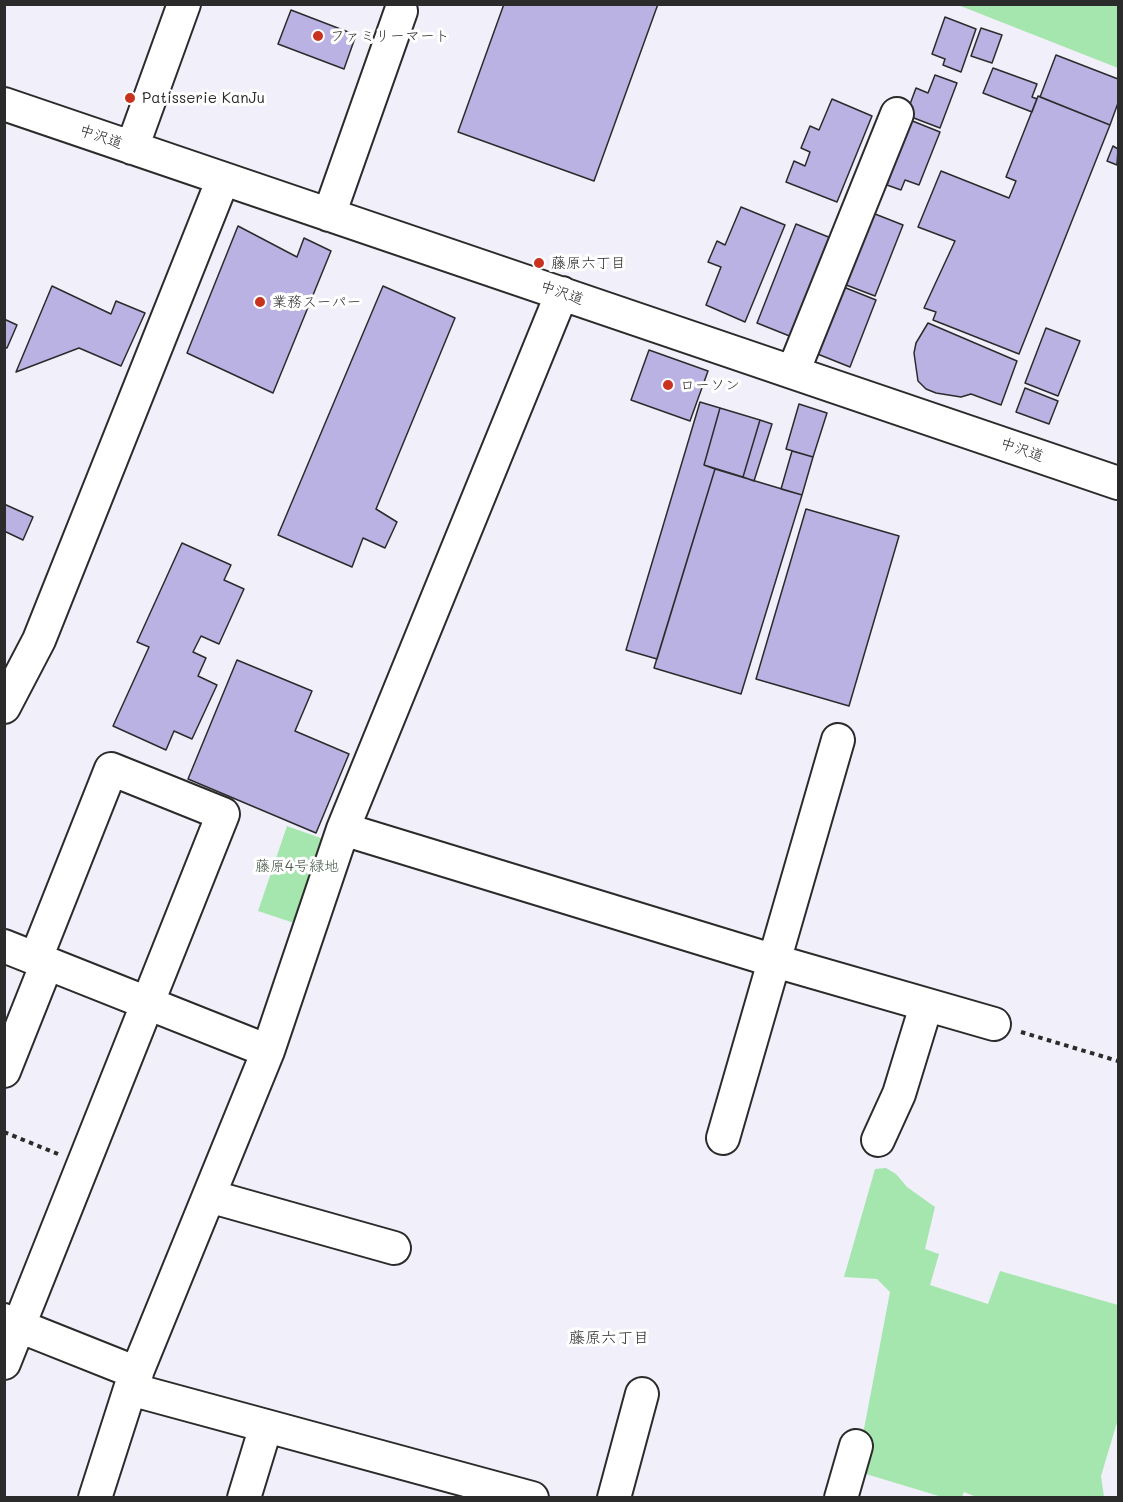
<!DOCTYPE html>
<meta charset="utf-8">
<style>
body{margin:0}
#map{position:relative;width:1123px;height:1502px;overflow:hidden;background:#f1f0fa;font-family:Mali,sans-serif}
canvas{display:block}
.frame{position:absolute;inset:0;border:6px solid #2b2b2b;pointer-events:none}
</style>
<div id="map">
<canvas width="1123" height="1502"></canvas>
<div class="frame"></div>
</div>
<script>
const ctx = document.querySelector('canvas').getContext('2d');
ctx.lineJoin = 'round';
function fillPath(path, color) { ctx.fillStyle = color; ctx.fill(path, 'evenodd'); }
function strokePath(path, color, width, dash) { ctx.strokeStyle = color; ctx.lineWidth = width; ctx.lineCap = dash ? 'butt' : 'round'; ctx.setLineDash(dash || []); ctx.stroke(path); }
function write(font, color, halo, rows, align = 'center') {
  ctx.font = font + ' Mali,"Klee One",sans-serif'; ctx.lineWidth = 6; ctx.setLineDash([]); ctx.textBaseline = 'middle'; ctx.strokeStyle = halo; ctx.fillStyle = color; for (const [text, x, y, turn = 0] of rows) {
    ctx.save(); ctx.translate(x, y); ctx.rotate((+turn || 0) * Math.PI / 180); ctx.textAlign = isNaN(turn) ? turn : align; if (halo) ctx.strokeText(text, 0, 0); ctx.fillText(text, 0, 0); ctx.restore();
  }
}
const green = new Path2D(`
 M958,5h160v63z
 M287,826l42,15 -29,84 -42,-14z
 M886,1168l10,6 11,13 28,20 -10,42 14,5 -9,31 58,19 12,-33 118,34v114l-17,57 3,21 -125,1 -15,-6 -2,5h-20l-86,-26 34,-179 -13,-13 -33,-2 31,-108z`);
const building = new Path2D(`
 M504,4h154l-64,177 -136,-49z
 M291,10l65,25 -12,34 -66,-25z
 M945,17l31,12 -15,43 -18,-7 2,-6 -13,-5z
 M981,28l21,7 -10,28 -21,-7z
 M1056,55l62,24v24l-8,22 -70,-28z
 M993,68l44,16 -5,13 5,2 -5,13 -49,-19z
 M935,75l22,8 -17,45 -34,-13 10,-27 12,5z
 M1038,96l72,29 -91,229 -86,-34 3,-8 -12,-4 31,-67 -37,-14 23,-56 68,27 7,-17 -10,-4z
 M832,99l40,17 -35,86 -51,-20 8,-21 11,5 5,-14 -9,-4 9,-22 9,4z
 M905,118l35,14 -21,53 -14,-5 -4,10 -14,-5 3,-9 -6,-2z
 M1113,146l5,3 -1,16 -10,-4z
 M741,207l44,18 -40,97 -39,-17 15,-38 -13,-5 9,-21 8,4z
 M870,212l33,13 -28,71 -34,-13z
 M796,224l40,16 -39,99 -40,-16z
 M238,226l59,31 7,-19 27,13 -58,142 -86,-40z
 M52,286l59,28 5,-13 29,12 -24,53 -42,-18 -63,24z
 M383,286l72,32 -79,191 21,13 -12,26 -22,-10 -11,29 -74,-32z
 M841,286l35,14 -26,67 -35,-14z
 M4,319l13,6 -10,23 -3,-1z
 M928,323l89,38 -16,44 -30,-11 -10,3 -25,-4 -10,-4 -8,-8 -4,-28 2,-10z
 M1046,328l34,13 -22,55 -33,-13z
 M649,350l59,21 -18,50 -59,-21z
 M1025,388l33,13 -9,23 -33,-12z
 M700,402l20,6 -16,57 11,4 -58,190 -31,-9z
 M799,404l28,9 -14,44 -27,-8z
 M720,408l40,12 -17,57 -39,-12z
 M760,420l12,4 -18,57 -11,-4z
 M792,451l21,6 -11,38 -21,-6z
 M715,469l87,26 -61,199 -87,-26z
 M4,504l29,13 -10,23 -19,-9z
 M806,509l93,27 -50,170 -93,-27z
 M182,543l49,22 -7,15 20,9 -25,55 -18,-8 -8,16 13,6 -8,18 19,9 -25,54 -18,-8 -8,19 -53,-24 36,-79 -12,-5z
 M237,660l75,31 -17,40 54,23 -33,79 -128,-54z`);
const path = new Path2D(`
 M1021,1032l97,29
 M4,1132l54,22`);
const minor = new Path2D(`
 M4,104l1114,379
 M132,148l52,-144
 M329,215l72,-204
 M793,372l104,-258
 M4,707l35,-67 184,-461
 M343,829l432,132 219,63
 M4,946l264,105
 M4,1071l43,-108
 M723,1138l115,-398
 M878,1140l21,-46 27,-88
 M209,1196l185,52
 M4,1320l133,53
 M4,1363l219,-549 -112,-45 -75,189
 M130,1389l402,109
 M95,1498l35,-109 138,-338 75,-222 219,-536
 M244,1498l22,-72
 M614,1498l28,-104
 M841,1498l15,-52`);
const markers = [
 [318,36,6,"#c8321e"],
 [130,98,6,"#c8321e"],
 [539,263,6,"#c8321e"],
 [260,302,6,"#c8321e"],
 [668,385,6,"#c8321e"]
];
const poiNames = [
 ["ファミリーマート",330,36],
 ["Patisserie KanJu",142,98],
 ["藤原六丁目",551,263],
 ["業務スーパー",272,302],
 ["ローソン",680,385]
];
const streetNames = [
 ["中沢道",101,137,19],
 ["中沢道",562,293,19],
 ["中沢道",1022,450,19]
];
const parkNames = [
 ["藤原4号緑地",297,866]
];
const neighbourhoodNames = [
 ["藤原六丁目",609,1338]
];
fillPath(green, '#a5e5ae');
fillPath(building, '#bbb2e4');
strokePath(building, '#2b2b2b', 1.5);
strokePath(minor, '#2b2b2b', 36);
strokePath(path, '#2b2b2b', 4, [4.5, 4.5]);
strokePath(minor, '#fff', 32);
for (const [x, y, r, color] of markers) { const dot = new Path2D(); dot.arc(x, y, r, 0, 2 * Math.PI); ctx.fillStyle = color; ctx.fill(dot); strokePath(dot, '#fff', 2); }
write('15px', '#2b2b2b', '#fff', poiNames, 'left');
write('15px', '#2b2b2b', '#fff', streetNames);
write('15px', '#4a5a4c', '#fff', parkNames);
write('16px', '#2b2b2b', '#fff', neighbourhoodNames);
</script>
